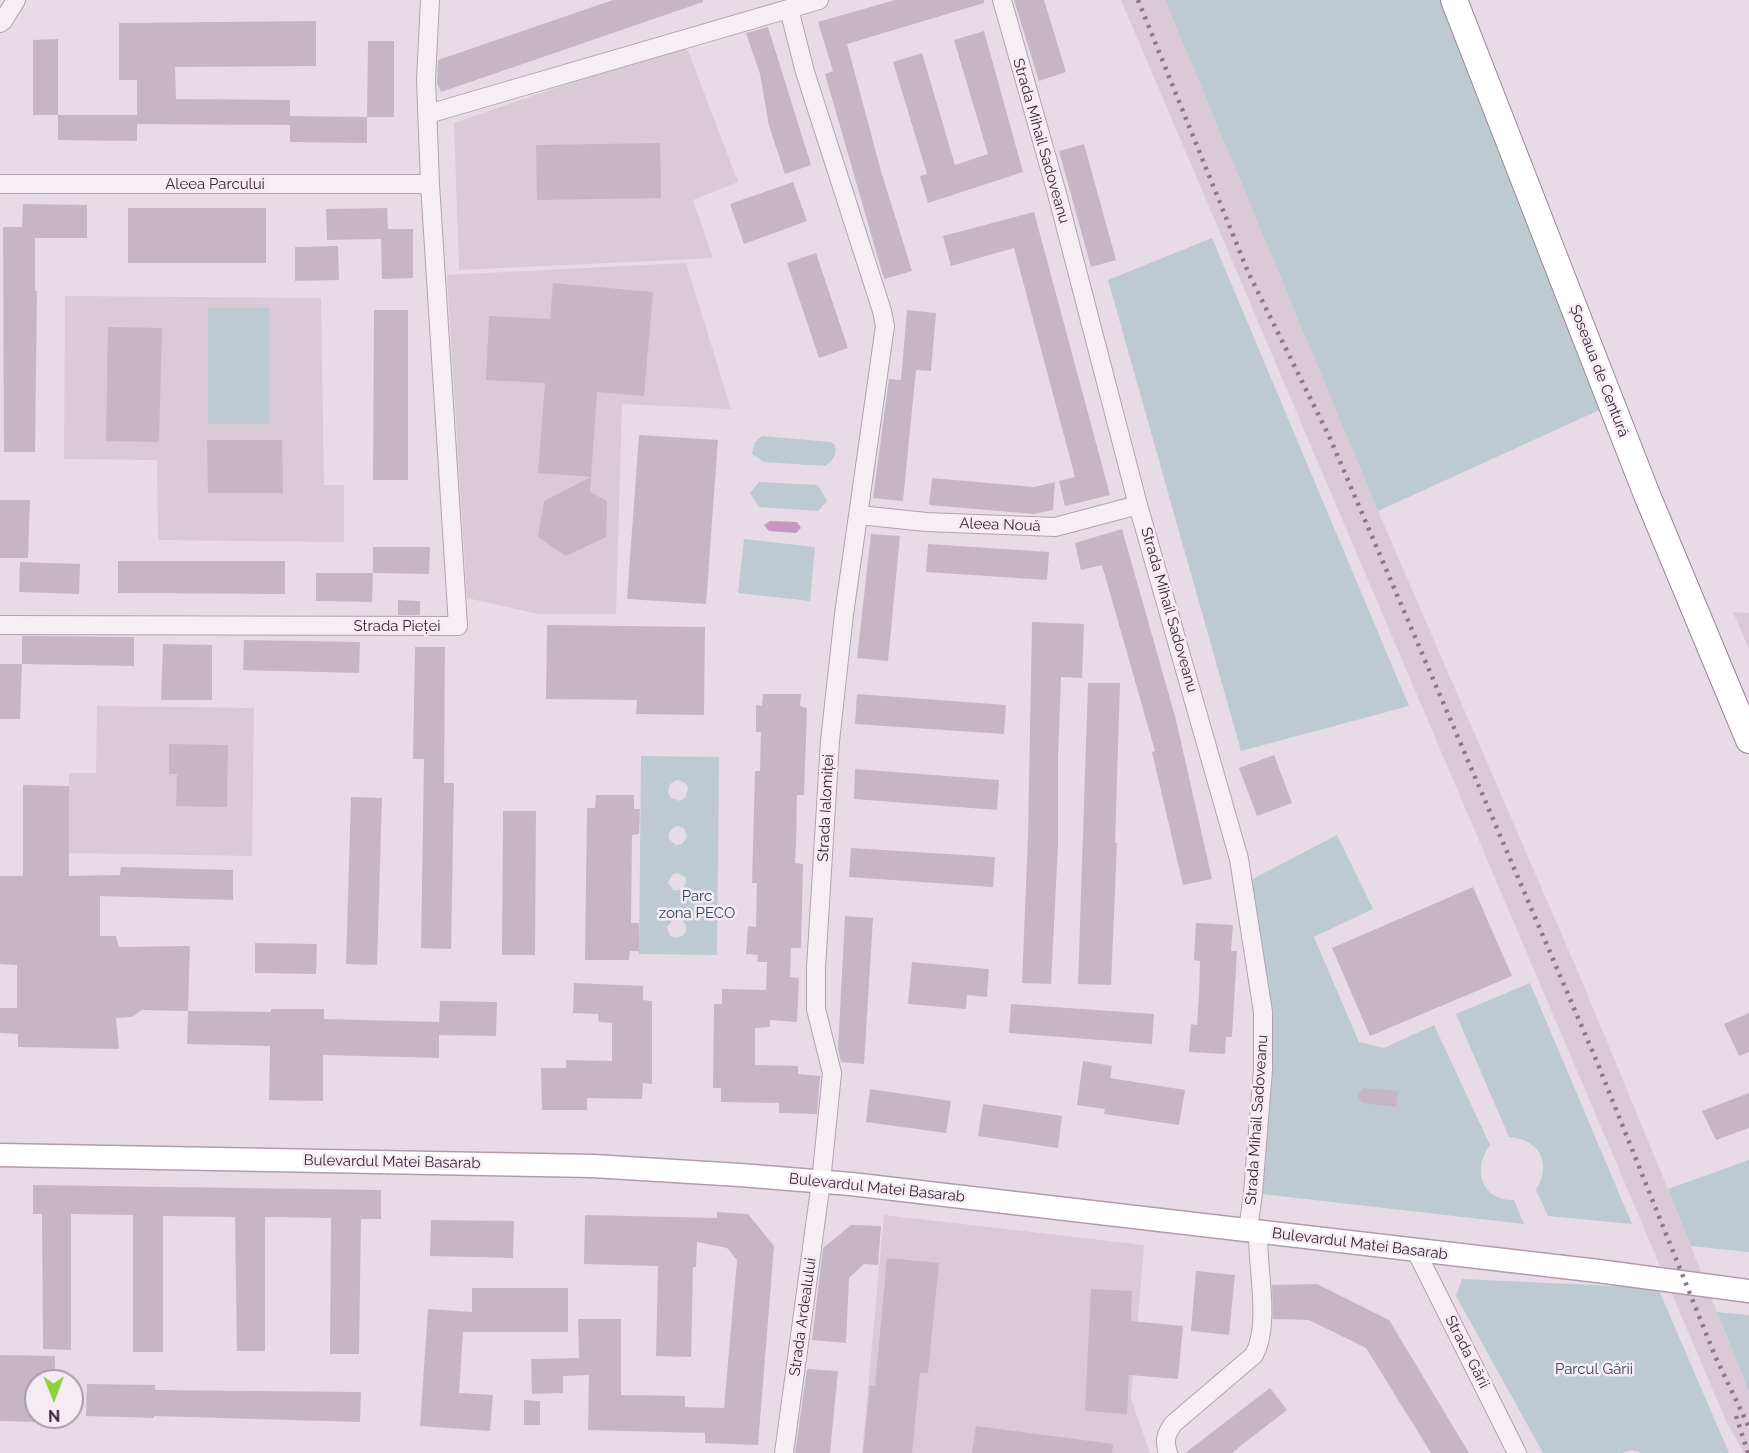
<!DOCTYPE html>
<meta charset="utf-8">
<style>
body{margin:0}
#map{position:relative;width:1749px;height:1453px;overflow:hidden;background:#e7dce5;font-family:Raleway,sans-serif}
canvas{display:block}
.north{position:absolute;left:24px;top:1369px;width:60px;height:60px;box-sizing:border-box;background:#f4ebf3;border:2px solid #ab9ca8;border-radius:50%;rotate:179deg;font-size:16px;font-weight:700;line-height:24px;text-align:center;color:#3d2638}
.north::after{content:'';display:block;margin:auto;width:21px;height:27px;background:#90d03d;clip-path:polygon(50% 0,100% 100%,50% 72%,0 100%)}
</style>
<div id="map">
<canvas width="1749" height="1453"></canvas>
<div class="north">N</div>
</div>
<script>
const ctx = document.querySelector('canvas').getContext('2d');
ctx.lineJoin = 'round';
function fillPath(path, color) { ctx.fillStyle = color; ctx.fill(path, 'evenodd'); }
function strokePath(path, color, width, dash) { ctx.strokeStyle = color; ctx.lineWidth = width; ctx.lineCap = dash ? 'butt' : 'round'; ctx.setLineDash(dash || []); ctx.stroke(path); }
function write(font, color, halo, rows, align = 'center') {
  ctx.font = font + ' Raleway,sans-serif'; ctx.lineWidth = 5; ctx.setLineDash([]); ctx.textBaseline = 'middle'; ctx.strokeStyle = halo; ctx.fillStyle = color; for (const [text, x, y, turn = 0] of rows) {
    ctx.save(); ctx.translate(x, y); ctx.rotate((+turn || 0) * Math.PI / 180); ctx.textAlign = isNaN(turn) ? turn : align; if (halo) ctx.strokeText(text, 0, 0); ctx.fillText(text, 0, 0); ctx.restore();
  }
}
const built = new Path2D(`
 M1121,0h44l213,511 203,468 87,210 81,203v61h-5l-17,-30z
 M685,43l53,139 -45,18 20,58 -254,12 -5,-147z
 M686,263l45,146 -109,-5 -6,210h-78l-71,-16 -20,-323z
 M65,296l256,2 3,187h20v57l-186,-2 -1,-80 -93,-1z
 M1733,612l16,1v36z
 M97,706l157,2 -2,148 -184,-3 1,-80h27z
 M884,1215l260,30 -13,154 19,54h-288z`);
const green = new Path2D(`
 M1165,0h302l150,402 -239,109z
 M1212,238l197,468 -168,45 -133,-471z
 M208,308h61v116h-61z
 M762,436l69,6 4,3c2,11 -2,15 -10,21l-61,-4 -12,-8 3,-12z
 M759,482l59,3 9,16 -9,10 -59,-4 -9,-14z
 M744,539l71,8 -5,54 -72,-8z
 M641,756l78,1 -2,198 -78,-1zM677,780l7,2 4,5 -2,10 -6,4 -9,-3 -3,-5 2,-9zM678,826l6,2 3,9 -5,7 -6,1 -7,-6c-1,-7 2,-11 9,-13zM677,873l8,4c3,9 -3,15 -12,13l-5,-7 4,-8zM679,919c7,3 9,9 5,16l-8,3 -6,-2 -3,-9 6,-7z
 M1337,835l36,74 -59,28 45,105 25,6 50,-23 56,120c-18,24 -9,56 24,55l10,24 -271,-31 10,-123 -20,-186z
 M1530,983l102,241 -84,-8 -12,-26c16,-26 4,-51 -27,-53l-53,-123z
 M1749,1160v92l-58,-6 -23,-57z
 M1462,1279l196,9 71,165h-88l-10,-3 -9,3h-79l-87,-157z
 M1717,1312l32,3v77z`);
const water = new Path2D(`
 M770,521l27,1 4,6 -5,5 -27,-2 -5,-6z`);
const building = new Path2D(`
 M613,0h90v2l-262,90 -4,-9 1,-23z
 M895,0h89v3l-137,41 34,127 31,100 -28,8 -59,-205 8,-3 -15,-49z
 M1014,0h30l22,72 -27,9z
 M316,21v45l-141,1 1,32 114,1v16l77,1v26l-77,-1v-17l-153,-1v17l-79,-1v-25h79v-35h-18v-57z
 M768,27l43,138 -26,9 -16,-48 -9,-52 -14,-41z
 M984,31l39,141 -95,31 -8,-27 7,-2 -34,-112 29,-9 33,112 33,-11 -34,-114z
 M58,39v76h-25v-75z
 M368,41h26v76h-27z
 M660,143l1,55 -124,2 -1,-55z
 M1084,144l32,116 -25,7 -32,-116z
 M793,182l14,39 -63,23 -14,-40z
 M23,204l64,1v33h-52v53h2l-2,161h-31l-1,-225h19z
 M128,208h138v55h-138z
 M387,208l1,21h25v49l-31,1 -1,-40 -54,1 -1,-31z
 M1034,212l76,283 -45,11 -6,-25 16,-4 -61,-229 -63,18 -8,-30z
 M338,246l1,34 -44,1v-34z
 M816,253l32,95 -29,10 -32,-95z
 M553,283l100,9 -9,104 -47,-4 -7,100 17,9 -1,36 -40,19 -28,-19 6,-36 47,-24 -53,-4 7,-90 -59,-3 3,-64 61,3z
 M374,310h34v170h-35z
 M907,310l29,3 -5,58 -15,-1 -13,131 -30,-3 16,-119 12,1z
 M108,327l54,1 -3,114 -53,-1z
 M639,435l79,5 -12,164 -79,-5z
 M207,440h75l1,53h-75z
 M932,478l102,9 21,-5 -2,28 -19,4 -105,-9z
 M0,500h30l-2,58h-28z
 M1122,529l54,191 36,159 -29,6 -31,-133 3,-1 -53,-186 -21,5 -6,-27z
 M871,534l29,2 -12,125 -31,-3z
 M928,544l121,8 -2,28 -121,-8z
 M373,547h57l-1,27 -56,-1z
 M118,561h167v33l-167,-1z
 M20,562l60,2 -1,30 -60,-2z
 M316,573h57l-1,29 -56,-1z
 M398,600l22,1v14h-22z
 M1032,622l52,2 -2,54 -21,-1 -3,82v86l-7,139 -29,-1 6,-147z
 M547,625l158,2 -1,88 -68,-1 1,-14 -91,-1z
 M22,636l112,1v29l-112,-2z
 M244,640l116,2 -1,31 -116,-3z
 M163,644l49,1v55h-51z
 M415,647h30l-1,136h10l-3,166 -30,-1 3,-189h-11z
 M0,664h22l-2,55h-20z
 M1088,683h32l-5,160h2l-6,142 -33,-1z
 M763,694h38l-1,12 7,2 -3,87h-7l-1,49 -1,19 8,1 -2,84h-10l-1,29 9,1 -2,44 -27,-2v7l-15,1v37l43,1v8l22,2 -3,38 -38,-1v-10l-58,-1v-14h-8l1,-84h8v-15l44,1 1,-28h-10l1,-7 -12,-1 2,-28 8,1 1,-44h-5l3,-112h5l1,-39h-5v-27l6,1z
 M857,694l149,11 -2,29 -149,-10z
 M169,744l59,1 -1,62 -51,-1 1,-32h-8z
 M1274,755l18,48 -35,13 -18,-48z
 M855,769l144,11 -2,30 -143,-11z
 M23,785l46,1v90l51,-1 1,-8 112,3v30l-133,-4v40h16l3,11 71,-1 -2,65 -46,-1 -10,7 -16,1 3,31 -101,-2v-13l-18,-1v-25h17v-43l-17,-1v-88h23z
 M596,795h38v14h6l-1,25 -7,1 -1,88h8v28h-9l-1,9h-44l2,-152h8z
 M351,797l31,1 -5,167 -31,-1z
 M503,811h33l-1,144h-33z
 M851,848l144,9 -2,30 -144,-10z
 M1473,887l39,89 -142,60 -38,-88z
 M845,916l28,2 -9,146 -23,-2 -3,-13z
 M1196,923l37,2 -2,26h6l-5,86h-6l-1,17 -36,-2 2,-28 6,1 2,-31 1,-33 -6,-1z
 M255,943l62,1 -1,30 -61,-1z
 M912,962l77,7 -2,28 -20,-2 -1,14 -58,-5z
 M574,983l69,3v14l9,1v83l-9,-1 -1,16 -55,-1v12h-45l-1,-42h25v-8l46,1v-38l-13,-1 -1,-8 -25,-1z
 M440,1001l57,1 -1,34 -57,-1v23l-116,-3v46l-54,-1 1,-54 -83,-2 1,-33 83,1v-3h53v10l115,3z
 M1011,1004l143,10 -2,30 -143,-11z
 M1749,1013v39l-10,4 -15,-32z
 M1083,1061l29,5 -2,12 75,12 -6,35 -75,-11 1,-5 -28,-4z
 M1364,1088l34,3 -2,16 -34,-4 -5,-8z
 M870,1089l81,12 -5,32 -80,-11z
 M1749,1093v35l-33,12 -14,-29z
 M983,1104l79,12 -4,32 -80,-12z
 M33,1185l348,5v29h-20l-2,135h-29l1,-136 -66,-1v134h-28l-2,-134 -72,-1v136h-30v-137l-62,-1v136l-28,-1 -1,-135h-9z
 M717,1212l31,2 26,32 -16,199 -53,-2v-10l-117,-3 1,-55 -26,1v17l-31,1 -1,-35 48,-1 -1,-39h43v76l64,1v11l39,1 13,-148 -10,-12 -30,-6 -1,25h-3l-2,90 -35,-1 2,-90 -74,-2 1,-49 132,3z
 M431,1220l83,1 -1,37 -83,-2z
 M851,1225l30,1 -3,39 -14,-1 -15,14 -3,65 -34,-3 11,-92z
 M887,1258l52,5 -11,110h-8l-8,80h-49l7,-68 5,1z
 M1196,1271l39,4 -6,60 -38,-4z
 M1317,1284l72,36 80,133h-38l-65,-105 -57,-28 -36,-1 -1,-34z
 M472,1288h96v44h-105l-4,61 34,2 -3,36 -70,-5 8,-117 44,3z
 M1091,1289l41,2 -1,30 52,5 -5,53 -49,-4 -2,39 -42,-3z
 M0,1355l55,1v25h-19v41l-36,-1z
 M807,1369l31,2 -8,82h-35z
 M87,1384l68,1v5l206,2 -1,30 -206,-6v2l-68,-2z
 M1270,1388l17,22 -44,34 -11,9h-47z
 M524,1400l16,1v24h-16z
 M976,1426l137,18 -1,9h-140z`);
const minor = new Path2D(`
 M1002,0l54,190 82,315 101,354 24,153v58l-10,123 -5,37
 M0,23l3,-2 13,-21
 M428,114l391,-114
 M0,184h430
 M859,515l67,7 129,5 83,-22
 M0,625l458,1 -28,-442 -4,-104 4,-80
 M1416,1251l101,202
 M784,1453l37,-271 11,-109 -16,-64v-41l14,-227 14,-127 41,-288 -3,-15 -77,-239 -16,-63
 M1168,1453c-4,-12 -2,-19 5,-29l81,-69c17,-31 3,-87 4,-123`);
const major = new Path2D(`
 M0,1155l593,11 147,9 111,9 747,87 151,20`);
const highway = new Path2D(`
 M1454,0l193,495 102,245`);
const rail = new Path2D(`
 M1138,0l110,272 81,164 268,626 118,294 34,71
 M1736,1416l12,37`);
const streetNames = [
 ["Strada Mihail Sadoveanu",1041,141,74],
 ["Aleea Parcului",215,184],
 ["Șoseaua de Centură",1599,371,69],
 ["Aleea Nouă",1000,525,2],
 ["Strada Mihail Sadoveanu",1169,610,74],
 ["Strada Pieței",397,626],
 ["Strada Ialomiței",826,808,-87],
 ["Strada Mihail Sadoveanu",1257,1120,-86],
 ["Bulevardul Matei Basarab",392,1162,1],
 ["Bulevardul Matei Basarab",877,1188,6],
 ["Bulevardul Matei Basarab",1360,1244,7],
 ["Strada Ardealului",803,1317,-82],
 ["Strada Gării",1467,1352,63]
];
const parkNames = [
 ["Parc",697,896],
 ["zona PECO",697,913],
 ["Parcul Gării",1594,1369]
];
fillPath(built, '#d9cad5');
fillPath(green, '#bdcad1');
fillPath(water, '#c896c3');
fillPath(building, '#c6b6c3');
strokePath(minor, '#b1a2ae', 20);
strokePath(major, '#b29bae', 25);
strokePath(highway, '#9d8398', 28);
strokePath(minor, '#f5eff3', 18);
strokePath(major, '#fff', 22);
strokePath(highway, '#fff', 26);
strokePath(rail, '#90758b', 4.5, [3, 6]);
write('15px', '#3d2638', '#f4ebf3', streetNames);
write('15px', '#334a59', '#f4ebf3', parkNames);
</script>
